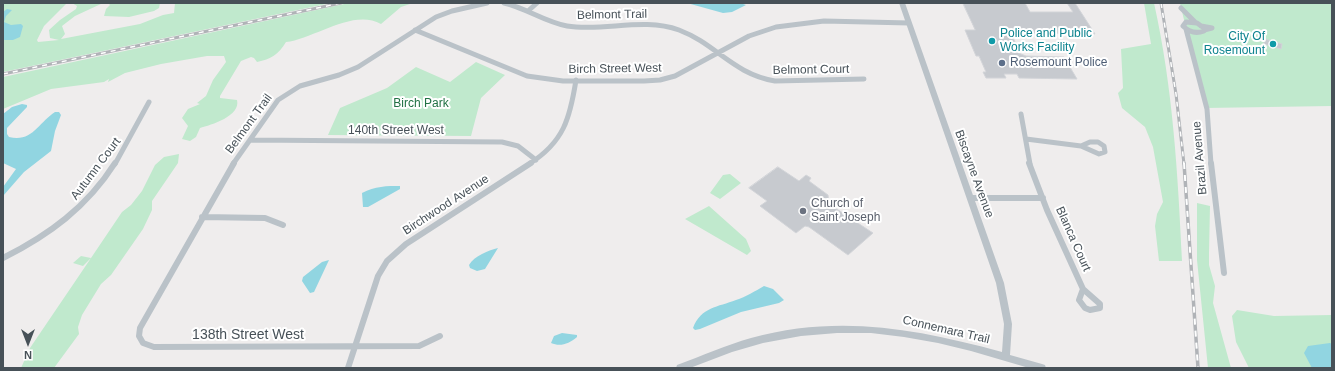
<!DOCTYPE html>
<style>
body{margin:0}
#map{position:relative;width:1335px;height:371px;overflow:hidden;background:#efeded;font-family:Helvetica,sans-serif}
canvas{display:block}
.frame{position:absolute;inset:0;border:4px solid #475158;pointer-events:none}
.north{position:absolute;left:8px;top:323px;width:40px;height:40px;-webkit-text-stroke:3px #fff;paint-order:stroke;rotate:180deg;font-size:11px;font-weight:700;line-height:16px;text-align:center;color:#475158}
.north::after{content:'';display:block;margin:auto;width:14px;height:18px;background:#475158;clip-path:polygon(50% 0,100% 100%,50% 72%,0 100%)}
</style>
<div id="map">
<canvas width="1335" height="371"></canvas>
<div class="frame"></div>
<div class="north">N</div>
</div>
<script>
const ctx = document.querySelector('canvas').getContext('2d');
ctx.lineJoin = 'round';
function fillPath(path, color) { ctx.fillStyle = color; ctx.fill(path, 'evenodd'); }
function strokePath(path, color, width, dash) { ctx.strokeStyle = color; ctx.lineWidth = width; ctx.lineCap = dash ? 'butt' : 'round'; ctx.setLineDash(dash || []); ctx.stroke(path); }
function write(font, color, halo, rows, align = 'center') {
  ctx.font = font + ' Helvetica,sans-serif'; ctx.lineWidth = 4; ctx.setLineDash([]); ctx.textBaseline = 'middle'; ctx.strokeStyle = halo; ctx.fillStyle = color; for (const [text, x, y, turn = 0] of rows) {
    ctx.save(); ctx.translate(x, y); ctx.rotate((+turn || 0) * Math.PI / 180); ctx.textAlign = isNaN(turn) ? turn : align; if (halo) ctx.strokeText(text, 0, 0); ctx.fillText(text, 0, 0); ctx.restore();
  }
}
const green = new Path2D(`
 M3,3h64l-23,23 -7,14 1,2 21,-2 -9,-2 -1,-8 11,-10 16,-11 1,-3 -5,-3h31l-28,13 -13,10 3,8 -4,5 79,-15 23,-9 11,-2 1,-10h156l-328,69z
 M108,3h52l-1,5 -5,3 -25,6 -25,-1 2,-7 4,-4z
 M349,3h64l-12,4 -20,17c-28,-16 -67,15 -95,18 -8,13 -15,17 -29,20l-3,-4 -3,-1 -10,4 -21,35v2l17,2c4,16 -26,25 -37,28l-4,9 -6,4 -8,-2 6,-13 -6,-8 6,-9 12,-5 -3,-1 9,-7 7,-16 13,-18 -2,-6h-17l-46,8 -36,9 -17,9 1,-3 -5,3 -53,7 -48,20v-32z
 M1144,3h10c19,85 24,172 28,258h-23l-4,-35 2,-12 6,-12 -10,-55 -8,-20 -23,-19 -4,-15 5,-5 -2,-39 30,-5z
 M1180,3h152v103l-127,2z
 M476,62l29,13 -24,23 -10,38 -143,-1 12,-27 47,-20 29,-21 34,15z
 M179,154l-1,9 -26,38v9l-9,19 -32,46 -10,9 -19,31 -4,12 1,7 -25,34h-33l9,-20 61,-90 -8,8 -10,-3 8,-7 10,2 31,-46 9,-7 11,-14 13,-26 9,-8z
 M730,174l11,9 -21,16 -10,-6 13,-18z
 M1197,203l13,3 -1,47v12l6,21 -2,17 18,65h-23l-11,-108z
 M709,206l37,33 5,12 -4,4 -62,-36z
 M1237,310l37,6 58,-1v53h-83l-13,-26 -4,-26z`);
const water = new Path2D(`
 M687,3h53l6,2 -14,7 -9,1z
 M7,9l5,1 -6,6 -2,6 7,3 10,-1 2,2 -3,11 -7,3h-10v-28z
 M22,104l5,1v2l-20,21v6l2,3c23,6 30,-15 46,-25h4l2,3 -6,16 -4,20 -27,21 -21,24v-9l13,-18 -13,-6v-49l9,-7z
 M400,186v3l-32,18h-5l-1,-14c13,-7 25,-7 38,-7z
 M498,248l-13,21 -8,2 -7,-3 -1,-3c5,-9 20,-15 29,-17z
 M329,260l-15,32 -4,1 -8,-12 1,-4 19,-15z
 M764,286l9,3 11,11 -5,3 -38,9 -41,17 -5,1 -2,-2c8,-21 25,-21 43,-28 10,-3 19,-9 28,-14z
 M562,333l15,2v2c-8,7 -17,10 -26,6l3,-7z
 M1330,343l2,1v24h-20l-8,-15 4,-7z`);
const building = new Path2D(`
 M963,3h62l5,9h43l-6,-9h8l20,31 -84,-1 4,9h-4l5,10 10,4 38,1 13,22 -58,-1 -2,-4h-13l2,4h-20l-3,-6h3l-7,-16h-3l-11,-26h10z
 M1265,39l17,5 -1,5 -17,-5z
 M778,167l21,14 7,-6 5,3 -2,3 19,14 1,9 44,29 -25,22 -39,-28 -4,-1 -9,7 -36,-27 7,-5 -18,-13z`);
const minorFar1 = new Path2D(`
 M504,3c22,5 41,19 63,23 37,6 76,-9 112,4 37,14 54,44 96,51l89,-2
 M1181,8l14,14
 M528,11l9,-8
 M1186,22l11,1 7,5v3c-8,3 -15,1 -21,-5z
 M1201,26l11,2 -8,2
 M1186,29l21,80 4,55
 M415,30l112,46 36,5h81l16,-1 15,-4 74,-40 27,-9 48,-6 85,2
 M1021,114l9,50
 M1026,139l55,7
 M250,140l252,2 16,4 18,14
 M1090,142h8l6,4 1,6 -6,2 -18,-8z
 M115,164l34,-62
 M233,164l45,-64 22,-14 39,-11 19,-8 78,-50 16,-6 35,-8
 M529,164c35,-22 41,-46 47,-84`);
const minor = new Path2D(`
 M234,163l-94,165 -1,8 4,7 11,4 265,-1 21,-10
 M1029,163l18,47 36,79
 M1211,163l13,110
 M971,198h72
 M202,217l63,1 18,7
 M3,258c46,-23 84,-51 112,-95
 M1083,289l17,15v4l-10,2 -5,-2 -6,-8z
 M348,368l30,-92 9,-15 19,-17 125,-81`);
const tertiary = new Path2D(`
 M899,3h6l99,280 8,41 -2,31 32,9 3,1 1,3h-17l-58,-17 -33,-8 -34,-6 -33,-4h-34l-36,3 -38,7 -31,9 -42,16h-14l1,-3c25,-9 49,-20 74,-27 88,-24 166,-9 251,14l2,-28 -8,-41z`);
const railFar1 = new Path2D(`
 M1161,3l15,91 8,70
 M3,74l338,-71`);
const rail = new Path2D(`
 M1184,163l14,205`);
const markers = [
 [992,41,4,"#0f9aa8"],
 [1273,44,4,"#0f9aa8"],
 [1002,63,4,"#5c6f8a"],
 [803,211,4,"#6b7280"]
];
const streetNames = [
 ["Belmont Trail",612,15,-1],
 ["Birch Street West",615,69,-1],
 ["Belmont Court",811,70,-1],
 ["Belmont Trail",249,124,-54],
 ["140th Street West",396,131],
 ["Brazil Avenue",1200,158,-95],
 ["Autumn Court",96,169,-53],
 ["Biscayne Avenue",974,174,70],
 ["Birchwood Avenue",446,205,-33],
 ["Blanca Court",1073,239,66],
 ["Connemara Trail",946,330,13]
];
const cultureNames = [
 ["Police and Public",1000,34],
 ["Works Facility",1000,48],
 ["City Of",1265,37,"right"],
 ["Rosemount",1265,51,"right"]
];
const serviceNames = [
 ["Rosemount Police",1010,63]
];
const parkNames = [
 ["Birch Park",421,104]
];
const worshipNames = [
 ["Church of",811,204],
 ["Saint Joseph",811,218]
];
const nearStreetnames = [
 ["138th Street West",248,335]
];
fillPath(green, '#c0e9cd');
fillPath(water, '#91d5e1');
fillPath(building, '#c7cacf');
strokePath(building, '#d2d4d8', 1);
strokePath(minorFar1, '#bac2c8', 5);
strokePath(minor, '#bac2c8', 6);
fillPath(tertiary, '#bac2c8');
strokePath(railFar1, '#b0b3b7', 3);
strokePath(rail, '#b0b3b7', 3.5);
strokePath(railFar1, '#fff', 1.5, [5]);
strokePath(rail, '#fff', 2, [6]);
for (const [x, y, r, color] of markers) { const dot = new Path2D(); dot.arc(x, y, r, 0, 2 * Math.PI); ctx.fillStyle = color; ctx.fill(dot); strokePath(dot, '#fff', 1.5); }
write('12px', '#475158', '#fff', streetNames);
write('12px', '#0d838f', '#fff', cultureNames, 'left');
write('12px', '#4e5e75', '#fff', serviceNames, 'left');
write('12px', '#217144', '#fff', parkNames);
write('12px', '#5b616d', '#fff', worshipNames, 'left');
write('14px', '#475158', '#fff', nearStreetnames);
</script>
